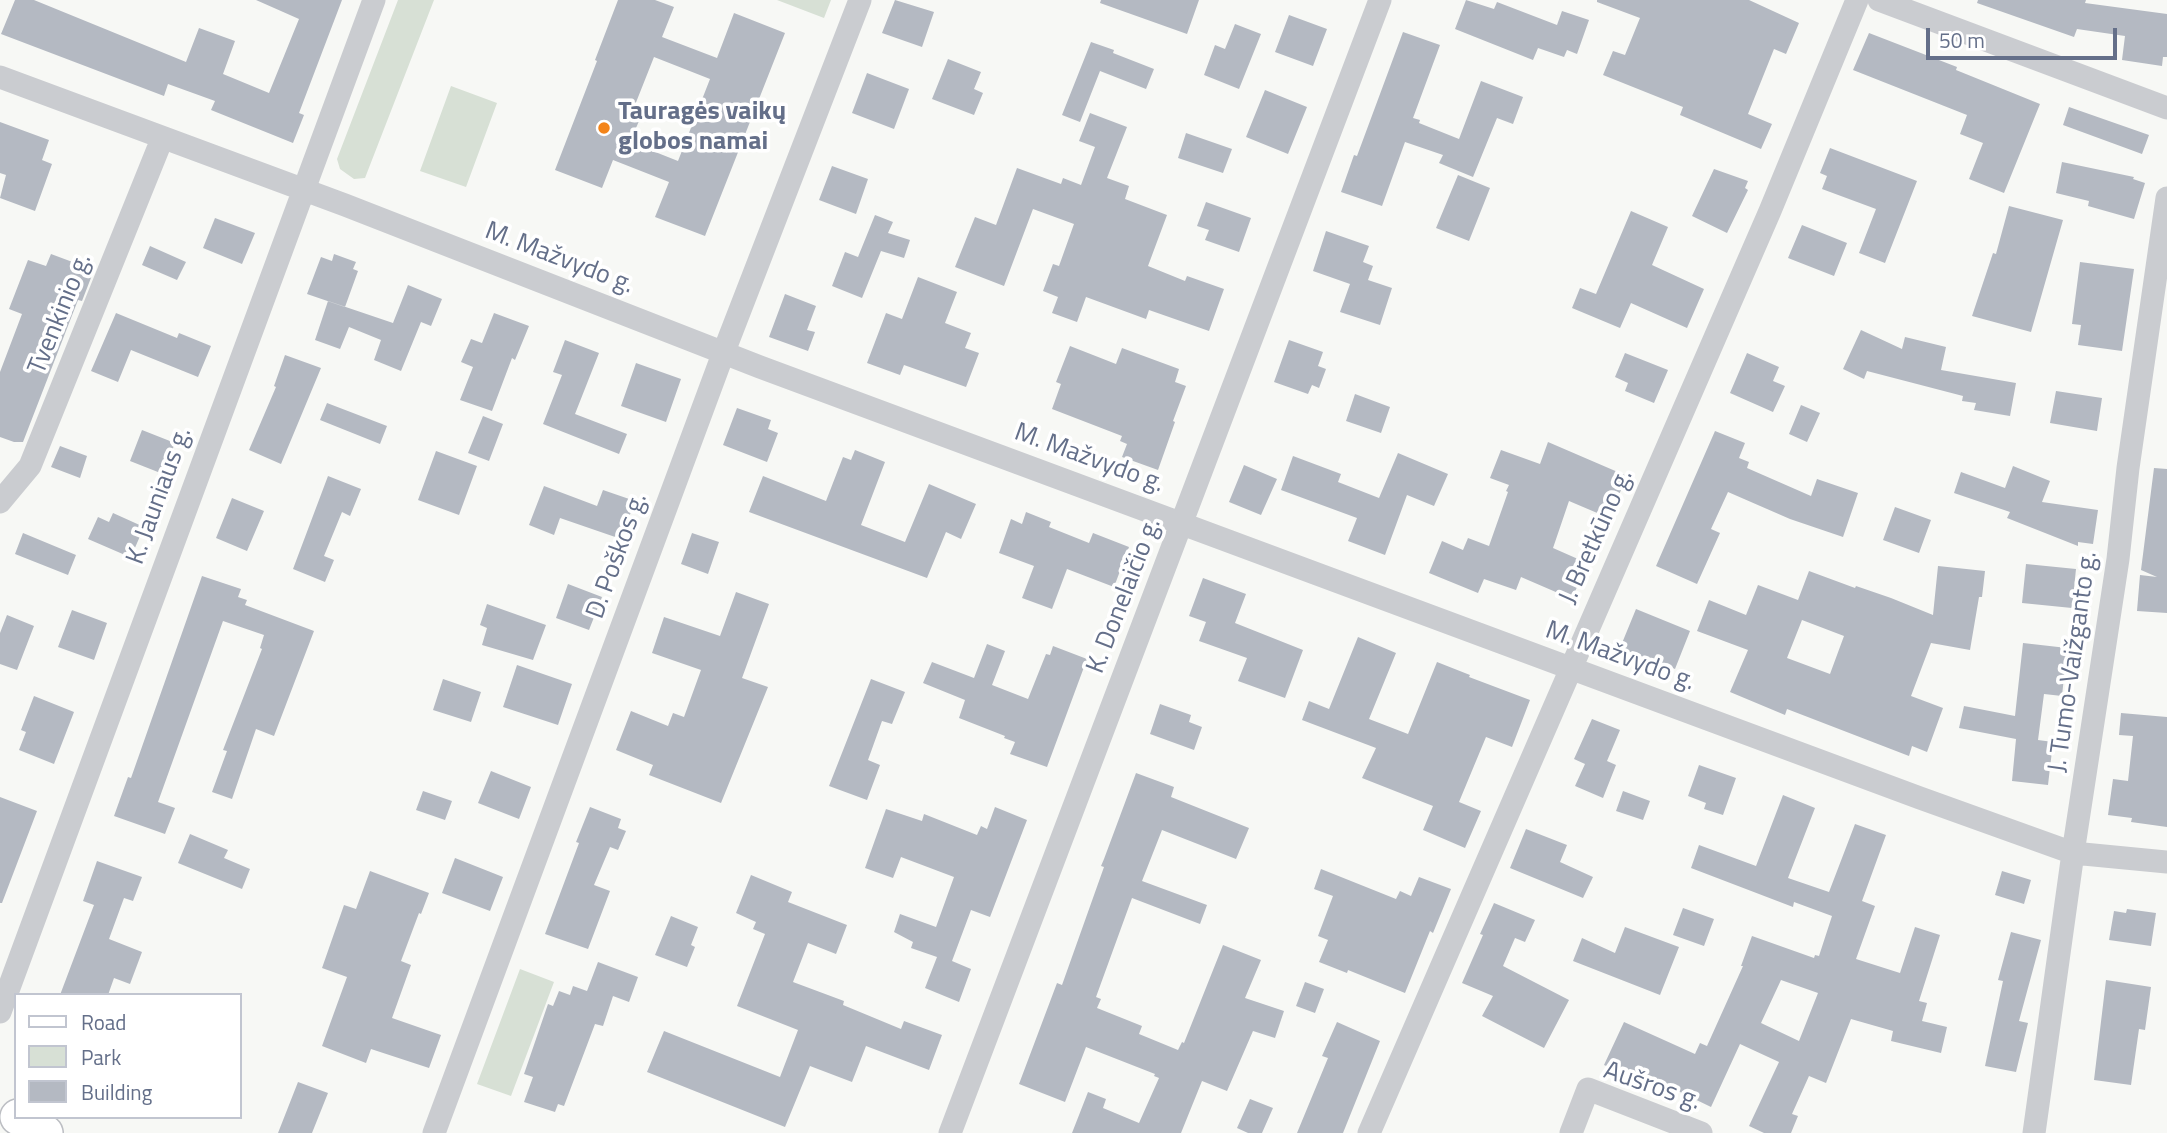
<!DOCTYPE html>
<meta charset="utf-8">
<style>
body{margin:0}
#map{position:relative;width:2167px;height:1133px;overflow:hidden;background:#f7f8f5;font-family:"Titillium Web",sans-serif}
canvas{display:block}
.legend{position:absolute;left:14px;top:993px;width:228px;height:126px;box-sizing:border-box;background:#fff;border:2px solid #c1c5d0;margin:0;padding:9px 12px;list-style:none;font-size:21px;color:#646f89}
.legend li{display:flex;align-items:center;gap:14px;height:35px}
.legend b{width:35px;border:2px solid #c1c5d0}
.scale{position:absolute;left:1926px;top:28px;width:191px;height:32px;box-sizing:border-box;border:4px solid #646f89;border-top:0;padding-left:9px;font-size:21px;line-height:24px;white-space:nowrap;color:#646f89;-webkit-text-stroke:5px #fff;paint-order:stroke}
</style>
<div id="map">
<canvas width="2167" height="1133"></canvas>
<ul class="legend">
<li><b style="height:9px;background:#fff"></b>Road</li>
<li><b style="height:19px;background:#d7e0d5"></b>Park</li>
<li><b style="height:19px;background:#b4b9c2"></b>Building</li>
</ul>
<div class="scale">50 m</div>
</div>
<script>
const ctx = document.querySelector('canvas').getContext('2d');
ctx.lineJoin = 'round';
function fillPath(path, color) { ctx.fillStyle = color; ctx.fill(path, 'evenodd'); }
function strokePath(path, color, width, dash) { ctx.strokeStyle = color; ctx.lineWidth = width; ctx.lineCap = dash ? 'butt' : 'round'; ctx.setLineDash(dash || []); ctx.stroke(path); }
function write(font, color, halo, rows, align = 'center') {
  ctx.font = font + ' "Titillium Web",sans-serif'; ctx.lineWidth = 7; ctx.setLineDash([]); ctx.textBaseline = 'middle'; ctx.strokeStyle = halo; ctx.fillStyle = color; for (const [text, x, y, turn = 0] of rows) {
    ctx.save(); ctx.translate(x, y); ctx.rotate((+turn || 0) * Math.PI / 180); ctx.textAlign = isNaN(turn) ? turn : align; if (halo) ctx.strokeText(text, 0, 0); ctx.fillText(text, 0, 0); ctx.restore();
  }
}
const green = new Path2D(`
 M398,0h36l-69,178 -11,1 -14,-10 -3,-10z
 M777,0h54l-7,18z
 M451,86l46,17 -31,84 -46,-16z
 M520,969l34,13 -43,114 -34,-12z`);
const building = new Path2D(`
 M15,0h19l152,62 13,-34 36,13 -12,33 46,19 30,-74 -43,-19h86l-43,113 5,2 -11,28 -82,-33 4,-9 -47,-17 -4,12 -163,-62z
 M618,0h37l19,7 -12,30 55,21 17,-45 51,20 -80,203 -50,-19 14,-35 -56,-22 -11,28 -47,-18 42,-109 -2,-1zM654,57l56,22 -32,82 -48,-19 12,-28 -9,-4z
 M895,0l39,12 -12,35 -40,-14z
 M1101,0h98l-12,34 -87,-31z
 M1466,0l28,9 3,-7 60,23 5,-14 27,9 -12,34 -10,-4 -3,7 -26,-9 -5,12 -78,-31z
 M1597,0h152l50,23 -13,31 -12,-5 -26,65 24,10 -11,25 -81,-34 3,-8 -80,-32 10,-24 12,4 15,-37 -43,-16z
 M1978,0h108l-1,3 82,11v43h-4l-1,9 -40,-6 3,-24 -48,-7 -3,8 -97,-34z
 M1289,15l38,14 -14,37 -38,-14z
 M1235,24l26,10 -22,55 -35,-14 11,-30 10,4z
 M1403,32l37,13 -27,73 7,2 -1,3 40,16 22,-58 42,16 -10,27 -16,-6 -24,59 -34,-14 4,-8 -38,-13 -23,64 -41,-14 13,-37 3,1z
 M1869,33l88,34 -1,3 84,34 -36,89 -35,-14 14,-36 -23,-9 7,-19 -114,-45z
 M1091,42l23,8 -1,3 41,16 -8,20 -46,-18 -20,51 -18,-7z
 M948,59l33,13 -7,17 9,4 -9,22 -42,-16z
 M867,73l42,16 -15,40 -42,-16z
 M1265,90l42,17 -19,47 -42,-17z
 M2069,107l80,28 -7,19 -79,-29z
 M1090,113l37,14 -20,51 22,8 -4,13 42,16 -19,51 37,15 2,-5 37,13 -15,42 -60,-21 -3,9 -60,-22 -9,25 -25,-9 6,-16 -15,-6 10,-27 6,2 15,-42 -41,-15 -29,77 -49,-19 20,-50 21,8 21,-57 44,16 2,-6 18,7 14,-38 -16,-6z
 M0,122l49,18 -7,20 10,4 -17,47 -35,-13 6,-23 -6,-2z
 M1186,133l46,16 -9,24 -45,-15z
 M1830,148l87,33 -32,82 -26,-10 17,-44 -54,-20 5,-13 -7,-3z
 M2062,162l72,15 -1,2 12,4 -11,36 -46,-13 1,-5 -33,-8z
 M832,166l36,13 -12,35 -37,-14z
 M1714,169l34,12 -3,7 3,2 -21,43 -35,-17z
 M1458,175l32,13 -21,53 -33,-13z
 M1206,202l45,16 -12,34 -34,-12 4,-10 -12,-4z
 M2009,206l54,14 -32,112 -59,-16 21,-63 3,1z
 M1631,211l37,16 -16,38 52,24 -17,39 -56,-25 -11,25 -48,-20 8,-20 16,6z
 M875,215l18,7 -5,11 22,7 -6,18 -23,-7 -19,47 -30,-12 13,-34 13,5z
 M215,218l40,15 -13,31 -39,-16z
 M1802,225l45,18 -13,33 -46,-18z
 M1326,231l43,15 -6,16 10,4 -5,14 24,8 -12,37 -40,-13 10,-28 -37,-13z
 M150,246l36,16 -9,18 -35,-15z
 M51,254l43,16 -12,31 -4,-1 -55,142h-9l-14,-5v-65l22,-58 -13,-5 19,-49 18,6z
 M334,254l22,8 -3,7 5,2 -13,36 -38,-13 14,-37 11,4z
 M2080,262l54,7 -12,82 -44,-6 3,-20 -9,-1z
 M918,277l39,15 -12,31 26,10 -6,15 14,5 -13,34 -62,-22 -4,10 -33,-12 19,-50 16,6z
 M408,285l34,14 -11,27 -10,-4 -20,49 -27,-11 7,-20 -32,-13 -9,22 -25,-9 13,-39 65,22z
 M785,294l31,12 -9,24 8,2 -7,19 -39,-14z
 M116,313l61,25 2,-5 32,13 -13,31 -67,-27 -13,32 -27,-11z
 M494,313l35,13 -14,34 -3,-2 -20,53 -32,-11 13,-33 -12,-5 10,-23 11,4z
 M1861,330l41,19 3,-12 41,10 -5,23 75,13 -6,33 -36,-6 2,-7 -14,-2 1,-5 -96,-25 -3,8 -21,-10z
 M565,340l34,13 -24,61 52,20 -8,20 -76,-30 19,-49 -9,-3z
 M1289,340l34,12 -5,14 8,3 -7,19 -7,-3 -4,9 -34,-12z
 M1070,346l46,18 6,-16 57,21 -4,13 11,4 -13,35 2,1 -17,48 -36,-13 5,-13 -7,-3 2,-5 -70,-27 9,-25 -5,-2z
 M1625,353l43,17 -14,33 -29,-12 3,-8 -13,-6z
 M1747,353l32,14 -6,14 12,5 -12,26 -43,-19z
 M285,355l36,13 -40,96 -32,-14 27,-63 -2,-1z
 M636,363l45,16 -15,43 -45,-16z
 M2056,391l46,7 -5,33 -47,-8z
 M1355,394l35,13 -9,26 -35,-12z
 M327,403l60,23 -7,18 -60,-24z
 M1801,405l19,8 -13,29 -18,-8z
 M737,408l34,12 -3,9 10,4 -11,29 -44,-17z
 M483,416l20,8 -14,37 -21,-8z
 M142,430l33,13 -12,31 -33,-13z
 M1715,431l30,12 -6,15 10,4 -2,6 64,28 6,-17 41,14 -15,44 -53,-18 -62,-27 -17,37 9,4 -23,51 -41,-18z
 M1548,442l79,34 -18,42 -40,-17 -16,47 34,15 -15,36 -51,-22 -5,13 -32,-11 -6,14 -49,-20 13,-32 21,9 5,-12 21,8 19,-54 -2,-1 3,-6 -19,-7 11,-28 39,14z
 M60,446l27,10 -7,22 -29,-11z
 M855,450l30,12 -24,63 44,17 24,-58 47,20 -15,35 -15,-7 -19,46 -178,-66 14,-36 63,25 17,-44 8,3z
 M436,451l41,15 -18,49 -41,-15z
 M1398,453l50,21 -14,32 -27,-11 -22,60 -37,-14 9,-23 -76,-28 12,-34 48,18 -3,8 41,16z
 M1244,465l33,14 -16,36 -32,-13z
 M2013,466l37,15 -8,21 56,8 -5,34 -15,-2v4l-71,-28 3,-6 -56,-19 7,-21 44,16z
 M2154,468l13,1v144l-30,-2 3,-36 17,2 -16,-7z
 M328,476l33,13 -11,27 -8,-4 -18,44 10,4 -9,22 -32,-13z
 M544,486l53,20 6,-16 32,11 -14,38 -61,-21 -6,17 -25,-10z
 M232,498l32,13 -17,40 -31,-13z
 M1895,507l36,13 -12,33 -36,-13z
 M1026,512l25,10 -2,5 40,16 4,-10 36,14 -15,40 -47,-18 -15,40 -30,-11 12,-32 -35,-13 12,-34 11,5z
 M113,513l31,14 -10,23 -6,-2 -3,7 -37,-16 10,-22 11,5z
 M23,533l53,22 -8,20 -53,-21z
 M692,533l27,9 -11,32 -27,-10z
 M2026,564l50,5 -4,39 -50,-5z
 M1938,566l47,5 -3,26h-3l-9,53 -39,-7 -20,53 32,12 -16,44 -15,-6 -3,10 -122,-47 -2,6 -55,-23 18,-42 -51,-19 12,-31 37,15 12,-30 40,15 11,-29 46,17 1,-2 35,12 42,17zM1802,620l42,16 -14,38 -43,-16z
 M202,576l39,13 -3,8 9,3 -2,5 69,26 -40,105 -18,-7 -24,70 -20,-7 15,-41 -4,-1 39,-101 -2,-1 4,-13 -41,-14 -65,181 17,6 -10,26 -51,-18 14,-39 3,1z
 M1203,578l43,16 -11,29 68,27 -18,48 -47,-17 9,-23 -48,-17 7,-19 -17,-6z
 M568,584l34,13 -13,33 -33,-12z
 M736,592l33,12 -27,74 26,9 -47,116 -72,-28 4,-10 -37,-15 15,-39 37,15 5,-13 11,4 17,-47 -49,-17 12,-36 56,19z
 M487,604l59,21 -13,35 -51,-15 5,-17 -7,-3z
 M1636,609l54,22 -15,38 -55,-21z
 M72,610l35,13 -13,37 -36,-13z
 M7,615l27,11 -17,44 -17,-6v-31z
 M1358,637l38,16 -27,66 39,15 29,-72 33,13 -1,2 61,23 -18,47 -26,-10 -27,65 22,9 -16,37 -42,-18 10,-24 -71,-28 14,-30 -74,-28 7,-19 20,8z
 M2023,643l44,5 -5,48 -18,-2 -6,46 15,2 -5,43 -36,-4 4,-42 -57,-11 5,-22 51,10z
 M987,644l18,7 -13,34 36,14 18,-45 4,1 3,-9 34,13 -40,108 -37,-13 5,-12 -11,-4 1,-2 -46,-18 6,-18 -42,-17 9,-21 42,16z
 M517,665l55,19 -14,41 -55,-18z
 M443,679l38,13 -10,30 -38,-12z
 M871,679l34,13 -13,32 -10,-3 -14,39 12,5 -13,35 -38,-14z
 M34,696l40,16 -20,52 -35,-14 7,-18 -5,-2z
 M1160,704l31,11 -2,7 13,5 -8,23 -44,-16z
 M2121,713l46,4v110l-36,-5 1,-4 -24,-3 5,-36 15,2 5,-45 -14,-1z
 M1592,719l28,11 -13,31 9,4 -13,33 -28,-12 10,-22 -11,-5z
 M1699,765l37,13 -13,37 -19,-6 2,-6 -18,-7z
 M491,771l40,16 -12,32 -41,-16z
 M1136,773l38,14 -3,10 78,31 -13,31 -74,-29 -20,51 65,24 -7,19 -68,-26 -36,99 5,2 -4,9 45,18 -3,8 39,16 4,-8 2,1 39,-98 38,15 -16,38 39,13 -9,27 -22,-7 -26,60 -25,-10 -21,52h-109l16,-41 18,7 -3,9 36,15 20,-45 -5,-2 1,-2 -69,-27 -21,55 -46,-18 38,-101 5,2 42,-118 -3,-1 3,-7z
 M423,791l29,10 -7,19 -29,-10z
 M1623,791l27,10 -7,19 -27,-9z
 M1783,795l32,13 -27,70 41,14 26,-68 31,11 -24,66 13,5 -19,53 44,14 15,-46 25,8 -21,66 8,2 -5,18 25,6 -6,26 -50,-12 2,-10 -42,-12 -25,64 -17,-7 -17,38 6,2 -7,17h-27l-15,-7 30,-64 -39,-18 -29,63 -64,-31 -3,7 -40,-18 20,-43 71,32 5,-11 7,3 36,-80h-2l11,-30 62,22 1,-3 4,1 13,-40 -38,-14 -1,5 -102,-39 8,-23 57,21zM1781,980l37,13 -19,48 -38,-18z
 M0,797l37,14 -35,92h-2z
 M590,807l31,12 -3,9 8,3 -8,19 -8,-3 -16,38 16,6 -22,58 -43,-15 34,-91 -3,-1z
 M995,807l32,13 -37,97 -19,-7 -19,51 19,8 -12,33 -34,-14 12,-31 -26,-9 2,-6 -19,-10 6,-18 36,13 18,-50 -53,-20 -8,21 -28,-10 21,-59 36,12 2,-7 53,21 4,-9 6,3z
 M1526,829l41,16 -7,17 33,15 -10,21 -73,-30z
 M190,834l38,16 -4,8 26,11 -8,20 -64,-26z
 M455,858l48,19 -13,34 -48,-18z
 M97,861l45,16 -9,24 -9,-3 -15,41 33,13 -12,32 -16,-6 -6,17h-48l34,-90 -11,-4z
 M1321,869l75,30 4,-8 11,5 8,-19 32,12 -18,44 -3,-2 -25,62 -57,-23 -1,3 -28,-11 9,-22 -10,-4 15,-40 -19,-7z
 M370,871l59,22 -8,21 -2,-1 -18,48 10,4 -19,53 49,17 -12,33 -58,-19 -5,14 -44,-17 25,-69 -25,-9 22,-63 12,4z
 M2002,871l29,9 -7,24 -29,-9z
 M751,875l41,17 -4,10 59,23 -11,29 -28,-11 -15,39 51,19 -1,4 58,24 3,-8 38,14 -13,35 -63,-24 -14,36 -42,-16 -25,61 -138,-55 17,-41 116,46 18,-47 -61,-24 28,-72 -12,-5 3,-7 -20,-9z
 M1494,903l41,17 -10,22 -10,-4 -12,28 66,34 -25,48 -62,-32 11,-20 -31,-13 21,-48 -3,-1z
 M1683,908l31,11 -10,27 -31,-11z
 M2127,909l29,4 -5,33 -42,-6 5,-29 12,2z
 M671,916l27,11 -7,18 4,2 -8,20 -32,-12z
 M1625,927l54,20 -19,48 -87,-34 9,-23 33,15z
 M2011,932l30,8 -22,81 9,2 -12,49 -31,-6 18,-85 -5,-1z
 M598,962l40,15 -9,25 -16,-6 -10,30 -8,-2 -31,82 -6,-2 -3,8 -31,-10 9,-25 -9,-3 24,-70 5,2 6,-15 11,4 3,-9 14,5z
 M2106,980l45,7 -6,43 -6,-1 -8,56 -37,-5z
 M1305,982l19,7 -9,24 -19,-7z
 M1337,1022l43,19 -37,92h-46l31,-75 -6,-2z
 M298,1082l30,11 -16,40h-34z
 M1250,1099l23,9 -11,25h-14l-11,-5z`);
const street = new Path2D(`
 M1879,0l288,108
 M0,77l345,128 415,162 1160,431 153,55 94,9
 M0,502l30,-36 132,-327
 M0,1012l374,-1012
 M434,1133l289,-779 137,-354
 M950,1133l430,-1133
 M1369,1133l401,-922 87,-211
 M1571,1133l17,-44 113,44
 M2034,1133l39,-280 45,-294 10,-91 39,-270`);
const primary = new Path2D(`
 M18,1117l27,16`);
const markers = [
 [604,128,7,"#f3841a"]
];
const poiNames = [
 ["Tauragės vaikų",618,113],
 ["globos namai",618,143]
];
const streetNames = [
 ["M. Mažvydo g.",559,259,21],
 ["Tvenkinio g.",61,314,-68],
 ["M. Mažvydo g.",1089,459,20],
 ["K. Jauniaus g.",160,496,-70],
 ["J. Bretkūno g.",1597,537,-66],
 ["D. Poškos g.",618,556,-70],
 ["K. Donelaičio g.",1125,596,-69],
 ["M. Mažvydo g.",1620,657,20],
 ["J. Tumo-Vaižganto g.",2074,662,-82],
 ["Aušros g.",1652,1087,19]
];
fillPath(green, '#d7e0d5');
fillPath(building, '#b4b9c2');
strokePath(primary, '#bcbec3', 38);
strokePath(street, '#caccd0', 23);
strokePath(primary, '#fff', 35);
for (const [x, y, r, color] of markers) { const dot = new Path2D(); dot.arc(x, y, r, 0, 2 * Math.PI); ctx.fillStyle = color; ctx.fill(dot); strokePath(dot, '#fff', 2.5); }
write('bold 26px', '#646f89', '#fff', poiNames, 'left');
write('26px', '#646f89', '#fff', streetNames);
</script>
